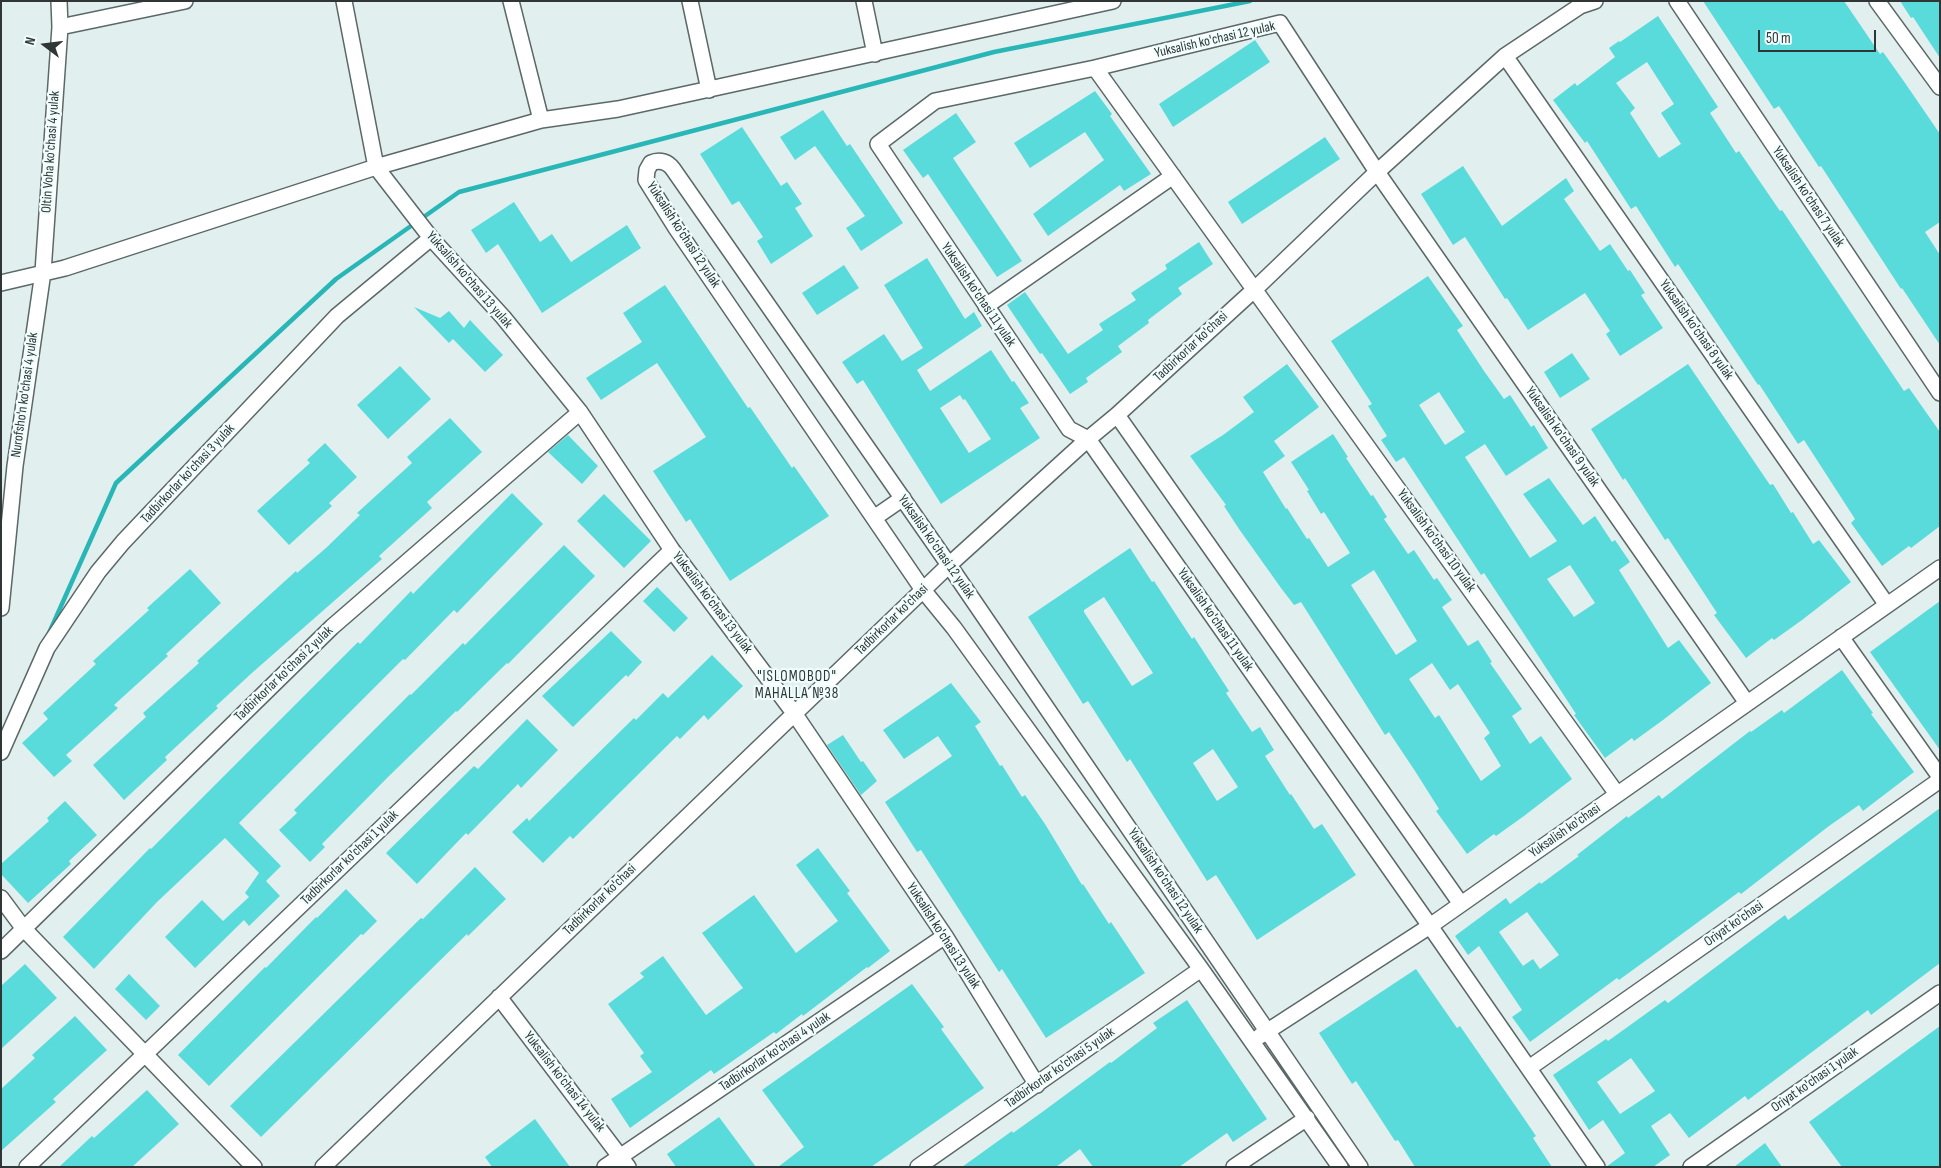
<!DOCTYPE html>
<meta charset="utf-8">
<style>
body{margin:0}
#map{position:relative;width:1941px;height:1168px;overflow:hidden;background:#e1efef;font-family:"Sofia Sans Condensed",sans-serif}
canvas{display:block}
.frame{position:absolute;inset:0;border:2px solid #303636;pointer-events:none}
.north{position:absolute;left:20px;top:20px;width:50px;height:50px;-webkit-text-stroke:4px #effdfc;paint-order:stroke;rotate:285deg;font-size:14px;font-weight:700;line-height:20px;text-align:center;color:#303636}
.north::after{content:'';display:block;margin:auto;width:18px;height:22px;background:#303636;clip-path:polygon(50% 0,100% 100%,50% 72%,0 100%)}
.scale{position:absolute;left:1758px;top:30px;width:118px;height:22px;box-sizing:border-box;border:2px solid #303636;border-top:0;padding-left:6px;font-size:15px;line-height:18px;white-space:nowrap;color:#303636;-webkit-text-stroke:4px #effdfc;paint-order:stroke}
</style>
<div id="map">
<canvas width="1941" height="1168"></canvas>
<div class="frame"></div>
<div class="north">N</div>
<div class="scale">50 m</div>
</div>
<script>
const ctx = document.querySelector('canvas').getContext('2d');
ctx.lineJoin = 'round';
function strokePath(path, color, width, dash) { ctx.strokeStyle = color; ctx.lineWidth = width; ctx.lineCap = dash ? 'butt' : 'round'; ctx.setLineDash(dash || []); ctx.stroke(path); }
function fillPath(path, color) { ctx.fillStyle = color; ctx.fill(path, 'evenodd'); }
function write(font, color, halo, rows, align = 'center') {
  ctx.font = font + ' "Sofia Sans Condensed",sans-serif'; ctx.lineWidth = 4.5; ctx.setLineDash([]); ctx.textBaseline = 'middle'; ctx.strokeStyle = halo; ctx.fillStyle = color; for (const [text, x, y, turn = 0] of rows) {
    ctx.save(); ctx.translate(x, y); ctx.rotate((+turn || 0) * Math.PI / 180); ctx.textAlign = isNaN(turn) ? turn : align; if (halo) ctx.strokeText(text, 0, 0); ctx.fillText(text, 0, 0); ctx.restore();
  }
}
const stream = new Path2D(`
 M49,633l67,-150 220,-204 123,-87 535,-140 256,-51`);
const building = new Path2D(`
 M1703,1h141l36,53 3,-2 20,28 37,54v88l-15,10 15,23v90l-38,-57 -1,1 -80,-123 -2,1 -40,-61 -5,3z
 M1900,1h40v57l-27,-41 -2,1z
 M1658,16l60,91 -8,6 26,40 3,-2 41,60 2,-1 122,181 5,-3 31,44v94l-29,22 -2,-2 -27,20 -31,-43 4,-4 -51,-79 -6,4 -39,-60 -1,1 -80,-121 -3,3 -39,-61 -5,3 -44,-68 -2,2 -32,-43 22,-17 2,3 38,-29 -6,-9 10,-7 1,1zM1647,62l27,42 -13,9 20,31 -22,14 -29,-45 5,-5 -19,-25z
 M1255,40l15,22 -97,65 -14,-23z
 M1095,91l17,23 -2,2 41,58 -27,17 -4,-6 -72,51 -15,-22 71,-54 -19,-28 -55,36 -16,-25z
 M823,110l24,36 3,-2 53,79 -42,28 -15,-23 19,-12 -50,-70 -20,14 -15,-23z
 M956,113l20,29 -23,16 69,103 -25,16 -69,-103 -5,4 -20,-28z
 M742,127l39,59 6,-4 15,22 -7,4 18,28 -42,28 -14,-23 6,-4 -24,-36 -7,4 -32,-51z
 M1325,137l15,22 -98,65 -14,-22z
 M1463,166l39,60 64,-48 8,13 -10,8 36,52 10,-7 18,27 2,-1 15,23 -4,2 22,33 -43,28 -14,-22 4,-3 -25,-38 -57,37 -21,-32 -2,1 -40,-62 -12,8 -32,-51z
 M514,202l26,40 12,-8 19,28 56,-37 14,23 -99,65 -44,-69 -12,9 -15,-23z
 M1199,242l14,22 -35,24 4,6 -34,26 1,3 -31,23 4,6 -36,26 2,4 -18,12 -28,-41 -2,1 -33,-49 18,-13 43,62 35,-24 -4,-6 37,-24 -5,-7 36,-24 -2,-4z
 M927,258l38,61 9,-7 8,14 -65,44 13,21 61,-41 21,32 2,-1 15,22 -9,5 20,30 -99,66 -78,-124 -6,4 -15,-22 42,-28 18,27 21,-13 -39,-63zM960,395l3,5 2,-1 26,40 -22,14 -29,-45z
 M844,265l15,23 -42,27 -15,-22z
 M1428,276l35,50 -6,4 27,41 20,28 6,-4 21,32 3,-2 14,23 -42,28 -21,-32 -20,13 65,101 27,-17 -34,-47 26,-16 34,47 12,-9 17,26 3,-2 15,22 -11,8 49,78 11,-8 32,43 -48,37 -29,21 -2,-3 -27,20 -31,-43 2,-1 -52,-80 -40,-61 -3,2 -77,-118 -8,5 -15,-22 6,-4 -19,-30 4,-2 -41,-63zM1439,392l26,40 -20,13 -26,-40zM1570,565l25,38 -21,14 -27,-38z
 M665,285l83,123 2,-1 42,61 2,-2 35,50 -99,65 -40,-62 -4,3 -33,-51 53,-34 -49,-74 -56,37 -15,-22 56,-36 -19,-29z
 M414,307l26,11 9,-7 15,17 6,-8 33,35 -18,17 -32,-33 -4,4z
 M1572,353l18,26 -30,19 -16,-26z
 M1287,364l32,43 -45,34 11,15 -22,16 23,37 1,-1 20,31 2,-1 19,29 22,-14 -26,-41 -3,2 -14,-23 2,-1 -18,-28 42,-28 15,23 -2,1 25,38 2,-1 14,22 -3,2 24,35 6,-4 20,30 3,-2 15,22 -10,7 26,39 10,-6 14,22 -2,1 32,46 -10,7 18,28 11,-8 31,43 -48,37 -28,20 -2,-2 -27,20 -31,-43 3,-2 -24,-38 -26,-39 -4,3 -84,-133 -7,3 -13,-17 -42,-59 -15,-23 2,-1 -36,-49 33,-21 31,-23 -11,-15zM1374,570l43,71 -21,14 -45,-70zM1432,663l18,27 8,-6 32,49 -6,5 17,28 -20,15 -42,-66 -4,3 -26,-39z
 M1688,364l82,121 3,-1 18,29 2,-1 20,32 6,-4 32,42 -49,38 -28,20 -2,-2 -26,20 -32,-43 3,-2 -49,-75 -3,2 -40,-62 -2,2 -32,-51z
 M400,366l31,33 -43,40 -31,-34z
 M450,418l32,34 -55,50 5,6 -53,48 3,3 -129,113 -37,34 2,2 -53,49 2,3 -43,40 -31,-35 53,-48 -3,-4 56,-50 -2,-2 99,-90 1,2 29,-25 34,-33 -3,-2 55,-50 -5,-6z
 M568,435l30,31 -16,18 -34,-32z
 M325,443l32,34 -28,26 3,3 -43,39 -32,-34 53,-48 -3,-3z
 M512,493l31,31 -86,89 -3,-3 -49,50 -2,-1 -164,164 42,43 -15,15 14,15 -31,30 -5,-6 -49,48 -30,-31 37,-37 21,21 26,-24 -4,-4 14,-20 -34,-35 -68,64 -63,67 -31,-32 87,-89 1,1 207,-207 2,2 51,-53 2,3z
 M604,494l47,47 -27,27 -47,-47z
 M564,545l31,31 -87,88 -1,-1 -50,49 -1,-1 -68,66 -66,67 3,3 -15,15 -31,-32 18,-17 -3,-3 116,-116 1,1 52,-52 2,2z
 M1130,548l22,34 2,-1 38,58 2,-2 35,54 -3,2 26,39 8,-5 14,23 -9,6 25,39 1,-1 23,35 8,-5 34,51 -99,65 -41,-65 -9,6 -77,-122 -3,3 -39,-61 -5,3 -55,-87zM1104,597l49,76 -21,13 -48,-74v-2zM1213,749l25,38 -21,14 -24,-38z
 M190,569l31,34 -55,51 2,2 -54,49 4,3 -52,47 6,6 -18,16 -32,-34 26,-24 -5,-6 53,-49 -3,-3 56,-51 -2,-2z
 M657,587l31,31 -14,14 -31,-31z
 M1940,601v149l-70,-98z
 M611,631l31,31 -14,15 -2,-2 -53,52 -31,-31z
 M712,655l31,31 -35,34 -4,-5 -24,24 -3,-3 -104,103 -3,-3 -27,27 -31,-31 15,-14 2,3 105,-103 2,2 27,-27 5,5z
 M1842,670l31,43 -2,1 43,58 -51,39 -4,-6 -30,21 -88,68 -2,-2 -87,64 -33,24 -2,-2 -87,64 -18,-25 10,-7 -43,-64 -11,9 -13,-19 51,-38 4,6 30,-22 1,2 38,-28 -2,-1 50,-39 1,2 31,-23 3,4 88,-68 1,1 31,-22 2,3zM1527,912l32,43 -19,14 -7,-10 -10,7 -24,-34z
 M951,683l30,39 -6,4 25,40 2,-1 20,32 3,-2 20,29 37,61 1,-1 26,40 2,-2 34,51 -99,65 -44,-69 -3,3 -78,-122 -4,2 -32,-50 67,-46 -14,-20 -34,23 -21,-29z
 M527,719l31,31 -37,38 -3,-4 -50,51 -2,-2 -49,51 -31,-31 88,-87 4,3z
 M843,735l18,27 2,-1 14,20 -16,14 -34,-50z
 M65,801l32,34 -28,26 2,3 -43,39 -27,-29v-10l48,-43 -2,-3z
 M1940,808v155l-69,52 -3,-5 -120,90 -3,-4 -56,42 -19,-25 -19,13 19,29 -17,12h-47l19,-14 -22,-33 -14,10 -36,-55 53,-36 2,2 57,-41 3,3 117,-88 3,5zM1631,1058l24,33 -35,23 -23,-32z
 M818,848l32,43 -3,2 43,58 -22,17 -1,-1 -64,49 -1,-2 -26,20 -2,-2 -60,42 -3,-4 -81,58 -19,-29 41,-27 -12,-16 4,-3 -36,-49 36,-27 -4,-4 23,-17 43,59 37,-27 -41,-55 52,-38 42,58 42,-32 -42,-56z
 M475,867l31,32 -38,37 -1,-2 -53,52 -153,151 -31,-31 191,-188 2,1z
 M346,889l31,32 -14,14 -2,-1 -152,152 -31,-31 87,-88 1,1 50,-51 1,1z
 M25,964l32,34 -56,51v-63z
 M1416,969l41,59 3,-2 61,88 15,22 -3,2 19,29h-137l-17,-27 -3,1 -39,-60 -4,3 -33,-51z
 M129,974l31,32 -14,14 -31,-31z
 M912,984l32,43 -3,2 43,59 -113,79h-93l26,-20 -42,-57z
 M1187,1000l80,119 -34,23 -6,-9 -48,34h-86l-13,-18 -24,18h-94l50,-36 1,2 32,-23 65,-48 1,1 46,-35 -4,-5z
 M75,1016l32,34 -54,49 3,3 -55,49v-62l34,-31 -3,-3z
 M1940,1026v141h-98l-33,-45z
 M147,1090l32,34 -47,43h-73l33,-31 2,2z
 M719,1117l37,50h-80l-9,-13z
 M535,1119l35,48h-78l-7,-10z
 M1765,1143l17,24h-48z`);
const street = new Path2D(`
 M344,1l32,166 55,71 72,79 77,95 92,138 122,163 151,223 92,149
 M511,1l30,119
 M690,1l19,89
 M864,1l11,53
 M1677,1l263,392
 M1877,1l63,86
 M60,27l125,-26
 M1505,56l382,549
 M1095,68l185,-45 97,149 370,531
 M1,283l64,-15 311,-101 165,-47 77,-11 495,-108
 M986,306l187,-130
 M1117,415l344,489
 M874,518l29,-20
 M1,608l14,-142 28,-194 17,-245 -1,-26
 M1841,637l99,140
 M1,752l46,-104 51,-76 25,-30 214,-226 94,-78
 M1,898l23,31 230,238
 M1,951l331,-324 248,-215
 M499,997l129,170
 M1260,1036l170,-110 -342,-487 -19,-10 -191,-285 57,-43 160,-33 522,726
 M1529,1068l411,-288
 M27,1167l645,-617
 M323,1167l626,-602 139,-126 29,-24 138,-126 122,-117 128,-116 75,-50 15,-5
 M605,1167l340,-231
 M918,1167l283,-198
 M1234,1167l73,-49
 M1340,1167l-139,-198 -247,-341 -31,-38 -247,-362 -30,-48 1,-10 4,-7c9,-4 17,-1 22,6l276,396 411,602
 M1597,1167l-167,-241 510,-358
 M1691,1167l249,-174`);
const streetNames = [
 ["Yuksalish ko'chasi 12 yulak",1215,40,-13],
 ["Oltin Voha ko'chasi 4 yulak",51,152,-86],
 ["Yuksalish ko'chasi 7 yulak",1808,197,56],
 ["Yuksalish ko'chasi 12 yulak",683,235,57],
 ["Yuksalish ko'chasi 13 yulak",469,280,49],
 ["Yuksalish ko'chasi 11 yulak",978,295,56],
 ["Yuksalish ko'chasi 8 yulak",1696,330,55],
 ["Tadbirkorlar ko'chasi",1191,347,-43],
 ["Nurofsho'n ko'chasi 4 yulak",25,395,-82],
 ["Yuksalish ko'chasi 9 yulak",1562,437,55],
 ["Tadbirkorlar ko'chasi 3 yulak",188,474,-47],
 ["Yuksalish ko'chasi 10 yulak",1436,541,54],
 ["Yuksalish ko'chasi 12 yulak",936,547,55],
 ["Yuksalish ko'chasi 13 yulak",712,603,53],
 ["Tadbirkorlar ko'chasi",892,620,-44],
 ["Yuksalish ko'chasi 11 yulak",1215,620,55],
 ["Tadbirkorlar ko'chasi 2 yulak",284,674,-44],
 ["Yuksalish ko'chasi",1565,831,-35],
 ["Tadbirkorlar ko'chasi 1 yulak",350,858,-44],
 ["Yuksalish ko'chasi 12 yulak",1165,881,56],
 ["Tadbirkorlar ko'chasi",600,900,-44],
 ["Oriyat ko'chasi",1734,924,-35],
 ["Yuksalish ko'chasi 13 yulak",943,936,57],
 ["Tadbirkorlar ko'chasi 4 yulak",775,1052,-34],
 ["Tadbirkorlar ko'chasi 5 yulak",1060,1068,-35],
 ["Oriyat ko'chasi 1 yulak",1815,1080,-35],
 ["Yuksalish ko'chasi 14 yulak",564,1082,52]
];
const neighbourhoodNames = [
 ["\"ISLOMOBOD\"",797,677],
 ["MAHALLA №38",797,694]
];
strokePath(stream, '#29b6b6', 4.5);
fillPath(building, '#5adbdb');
strokePath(street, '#5c6868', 18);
strokePath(street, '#fff', 15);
write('14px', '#303636', '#effdfc', streetNames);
ctx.letterSpacing = '1px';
write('15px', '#303636', '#effdfc', neighbourhoodNames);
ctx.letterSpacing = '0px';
</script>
